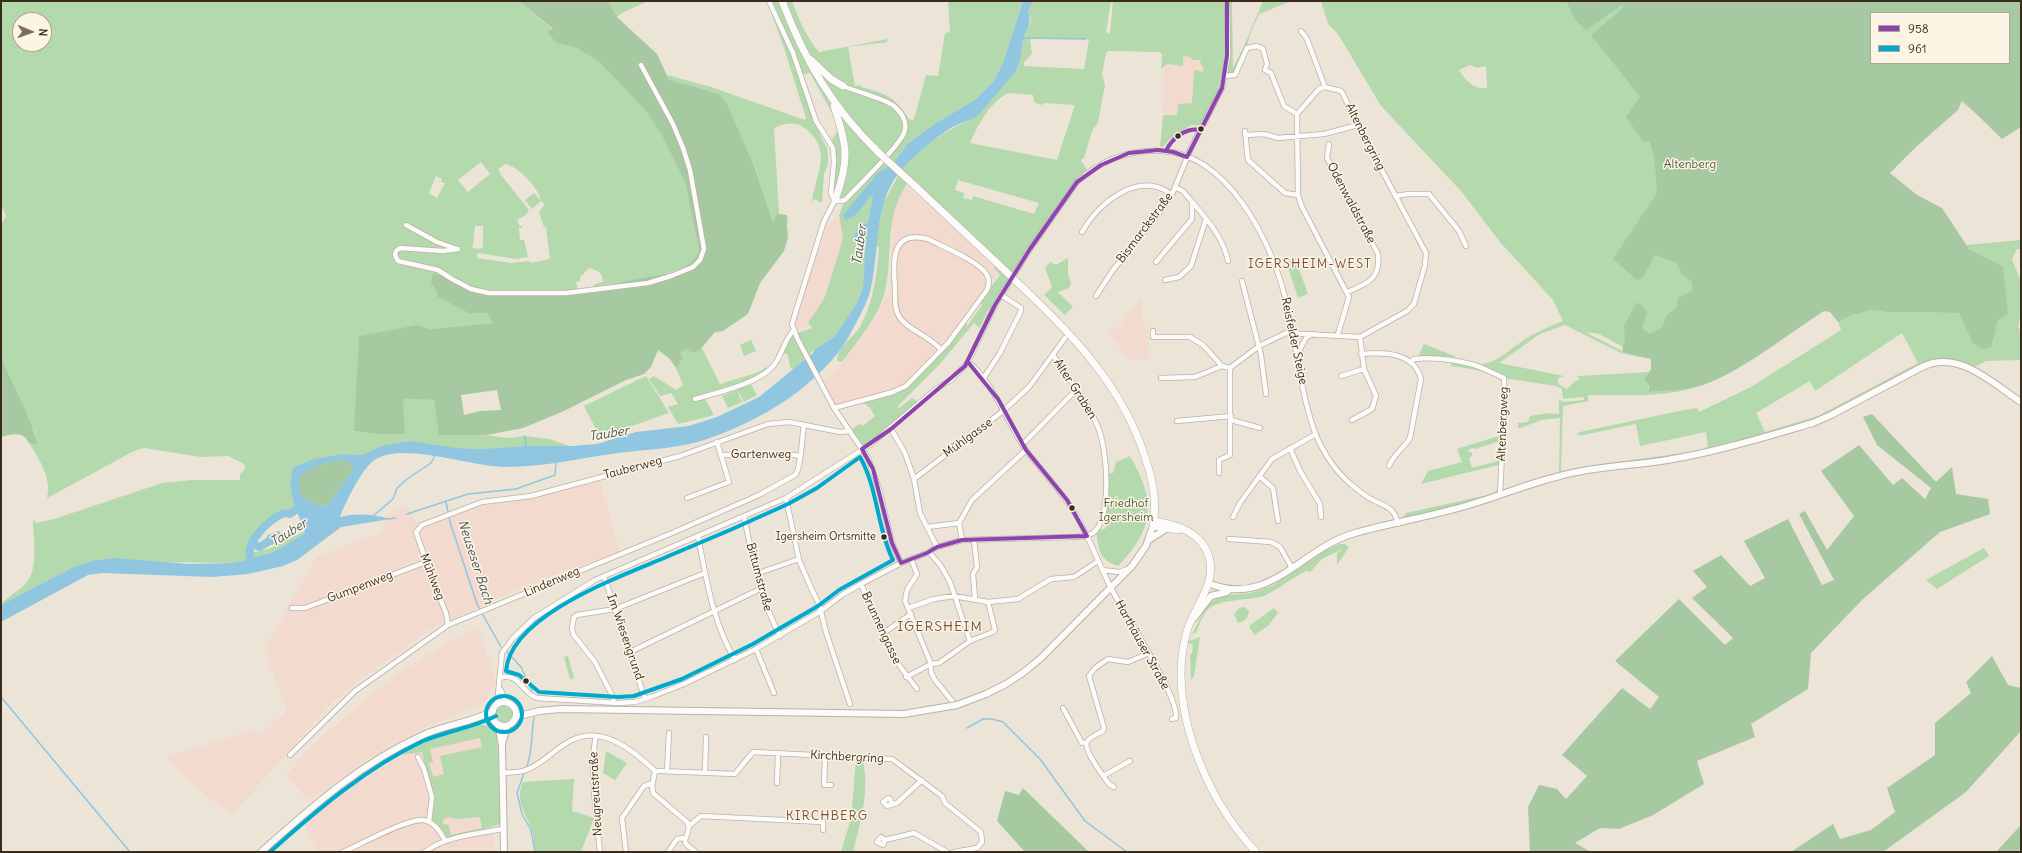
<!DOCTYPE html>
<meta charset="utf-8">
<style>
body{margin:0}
#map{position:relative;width:2022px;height:853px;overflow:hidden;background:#ece5d7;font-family:Delius,sans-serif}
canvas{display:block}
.frame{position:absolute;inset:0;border:2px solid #3b2a1e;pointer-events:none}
.legend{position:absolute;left:1870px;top:12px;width:140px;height:52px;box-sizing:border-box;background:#fcf5e5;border:1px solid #afa495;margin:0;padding:5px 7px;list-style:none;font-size:12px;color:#3b2a1e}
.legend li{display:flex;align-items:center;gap:8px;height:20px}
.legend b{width:20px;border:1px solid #afa495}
.north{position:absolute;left:12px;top:12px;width:40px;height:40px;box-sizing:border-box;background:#fcf5e5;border:1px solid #afa495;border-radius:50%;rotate:92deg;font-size:11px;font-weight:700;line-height:16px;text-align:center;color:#3b2a1e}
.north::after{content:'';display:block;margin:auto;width:14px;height:18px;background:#796b5f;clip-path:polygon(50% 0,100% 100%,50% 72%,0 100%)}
</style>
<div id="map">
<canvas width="2022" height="853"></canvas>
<div class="frame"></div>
<ul class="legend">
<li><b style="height:5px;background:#8e44ad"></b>958</li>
<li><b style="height:5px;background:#00a9ce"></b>961</li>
</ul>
<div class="north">N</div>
</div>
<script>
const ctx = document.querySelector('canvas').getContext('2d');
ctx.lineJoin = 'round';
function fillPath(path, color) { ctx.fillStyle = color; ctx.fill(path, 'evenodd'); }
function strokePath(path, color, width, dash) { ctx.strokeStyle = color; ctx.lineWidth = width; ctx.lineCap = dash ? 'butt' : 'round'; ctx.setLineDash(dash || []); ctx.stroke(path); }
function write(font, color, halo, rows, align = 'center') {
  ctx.font = font + ' Delius,sans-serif'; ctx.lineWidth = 3; ctx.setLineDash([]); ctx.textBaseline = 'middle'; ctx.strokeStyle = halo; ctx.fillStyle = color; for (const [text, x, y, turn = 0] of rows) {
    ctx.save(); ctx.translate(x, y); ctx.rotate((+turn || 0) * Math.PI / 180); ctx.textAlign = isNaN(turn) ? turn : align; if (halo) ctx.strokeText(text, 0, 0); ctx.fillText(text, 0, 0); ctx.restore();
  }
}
const built = new Path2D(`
 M1164,54l41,1 -2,18 -9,-2 -2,32h-15v12l-14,-2z
 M904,184l74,66 21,23 -52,68 -43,44 -12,5 -54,14 -4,-1 -12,-23 15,-10 25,-32 28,-47 3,-79z
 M835,217l5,4 4,14 -12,50 -19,39 -17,8 -1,-12 6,-20 25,-69z
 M1143,297l-1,25 6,6 1,31h-21l-19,-27 12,-7 6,-11z
 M599,479l21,73 -78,27 -111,50 -74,53 -26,22 -99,111 -39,-30 -27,-28 87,-27 7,5 27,-25 -23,-60 52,-92 31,-13 36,-12 2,-18 22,-9 9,16z
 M478,627l18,54 -13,23 -57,23 -58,32 -59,42 -23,-26 32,-35 72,-61 60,-38z
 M490,732l4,120h-176l-14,-30 43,-35 68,-43z`);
const green = new Path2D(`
 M1,1h518l34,29 -6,2 9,11 21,5 23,15 44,46 17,25 24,48 14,69c-1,2 -2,6 -4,8 -13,17 -79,24 -102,28l2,-3 8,-2c0,-10 -6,-12 -14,-14l-9,9v4l-4,1 2,10 -109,21h20l3,10 -62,6 -12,-4 -64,106 21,3h29l-1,-35 31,1 6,35 35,-1 35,4 15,-2 24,3 20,7h-43l-46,3 -99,-3 -19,9 -19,-1 -46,56 -7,4 -6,-1c-16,8 -29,21 -34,39 21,0 36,-13 55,-21l-1,3 -31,18 -39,11 -143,-2 -18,6 -72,38c6,-9 19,-14 26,-23 12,-15 6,-45 6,-63l3,4 18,-4 108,-36 30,-3h48v-6l5,-5 -1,-5 -16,-8 -27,1 -57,-9 -10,3 -87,47c5,-20 -8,-39 -18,-55l9,2 -3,-12 -23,-49 -11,-28v-132l5,-8 -5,-11zM20,20h24v24h-24zM481,162l9,12 -22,18 -10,-12zM505,164c13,2 34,24 36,37l-7,-8 -9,7 7,9 9,-8 4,3 -6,8 5,15h2l4,32 -19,4 -2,-2 -18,2 -34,-5 1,-5 38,6 12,-2 -4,-17h-4l-1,-12h3v-2h-2l-3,-6 9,-5 3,-5 -28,-35 -3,-6zM436,176l6,3 -1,3 4,1 -8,15 -8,-5zM475,226h8v20l-2,3 -10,-1 2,-2z
 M608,1h40l-26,12 -5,4z
 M767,1h25c6,16 15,38 27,51l69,-13 -1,3 -39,5 7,39 6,-1v2c25,6 34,10 48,32l3,1 2,-1 12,-44 12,1 7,-43 5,-1 -2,-31h75l-20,62 -10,19 -17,17 -40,24 -28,20 -15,21 -19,38 -2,1 -9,84 -6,16 -22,33 -20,13 -21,21 -4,-3 -2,-12 -7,-3 13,-22 3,3 15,-5 -4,-5 16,-24 13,-40 6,-21 -4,-23 6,-15 -13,-4 2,-34 -3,-21 6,-9 -1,-7 -5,-14 -21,-38 -10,2 7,24 20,40 -8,-6 8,15 1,7v10l-4,9 -2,29 -8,-4 -2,4c2,-26 22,-52 -6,-74 -10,-8 -21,-6 -32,-1l5,86 8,1 1,5 -7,31 -25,-81 -4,-8 -67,-77 -16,-5 -2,-5 44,12 94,33 1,-2 -22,-70z
 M1033,1h78l-5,31 4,2 3,-33h119l1,67 11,-22 19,-45h29l-33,13 -10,23 -2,11 -16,29 -9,-5 -5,21 -14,29 -3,4 -9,-1 -21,14 -7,8 -3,-1 3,-31h14l1,-11 14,-1 2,-33 9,2v-5l-3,-4 1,-3h-9l-2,-3 -7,-1v10l-16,-2 -6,5 1,-15 -3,-2 -50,-1 -3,2 -4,21 3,11 -7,37 -6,9 -8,27 -3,2 7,12 -11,10 -82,123 -7,5 -8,17 -1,1 -5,-5 -35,42 -42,42 2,1 13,-10 8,5 -58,46 -12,-18 9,-7 4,2 12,-10 -5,-8 -9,-7 45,-15 58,-64 4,3 14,-20 -3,-3 21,-27 -6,-7 3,-5 -83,-78 -3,-8c-9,13 -17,30 -19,45 -4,25 -1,51 -9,76 -7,21 -27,46 -41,64l-5,-1c-1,-13 20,-26 25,-38 12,-24 15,-50 17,-76l-3,-1 6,-40 19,-36 24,-25 30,-18 22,-11 41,-48 5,-28 8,-19 -3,-8zM1030,39h59l-5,30 -60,-3v-4l8,-8zM1008,93l25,2 1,7 7,3 3,-2 31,2 -18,55 -87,-17c8,-18 19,-40 38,-50zM958,180l81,23 -5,11 -61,-18 -1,4 -9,-2 1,-5 -9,-3z
 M1321,1h700l-17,135 -47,-38 -33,33 -77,92 -218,127 -30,-16 -14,-2 43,22 23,6 -30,-7 -56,-28 -25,9 -41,29 65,13 -6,2v6l9,5 9,-9 3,1 -1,-5 71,-4 -1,20 19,-1 38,-7c-35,14 -77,11 -114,11l-4,1 2,5 -26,5 -2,65c47,-10 94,-12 141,-22l6,-2 -2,-15 -66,14 -4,-22 -53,11h-7l4,-3 14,-3 90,-19 13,-2 2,4 52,-25 90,-57 -3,-8 16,-8h6l9,-4 17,2 73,1 13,29 31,-76 -34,-17 -3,-4 55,-5v9h-4l-5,10 9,23v31l-3,13 3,7v27l-35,1 -16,8 -33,-7 -106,53 -142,41 -102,14 -189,54 8,-11 86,-19 6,-4 4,-26 -81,20 7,-13 34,-9 -5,-13 45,-14 1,-52c-7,-12 -39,-15 -52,-17l1,-4 -35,-3 7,-15 31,12 2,6c36,7 39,-3 67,-22 12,-8 26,-14 39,-19l-10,-21 -53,-58 -39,-51 -79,-84 1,-2 -2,1 -43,-72 -10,-10zM1871,13h138v50h-138zM1470,65l7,3 9,-2 1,22c-13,2 -22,-8 -28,-18zM1902,333l16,30 -100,53 -53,16 -9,-19 54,-32 5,10zM1504,378l52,8 6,3 1,10 21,-2v3l-21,2 -4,-3v15l-10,-1 -19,3 -2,6 -10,1v5h2l22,-8 18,-2 -1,54 -58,19 2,-41 -7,2 2,9 -26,7 -3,-10 3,-2v-4h-5l5,-4 3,1 28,-9z
 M1068,258v16l3,9 -2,5 -11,4 15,15 -8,8 -21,-20 8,-8 -7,-19 5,-6 6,3z
 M1295,258l13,36 -10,4 -12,-37z
 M751,340l5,11 -12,5 -4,-11z
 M702,348l18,36 36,-11 11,-6 -1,5 -26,14 -36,11 10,18 -36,9 -10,-17 10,-3 -7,-11 -11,3 -11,-17 5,-3 22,14 7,-5 -7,-17 4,-15 7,-4 12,2z
 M646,376l23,37 -69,24 -16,-31z
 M750,382l7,13 -13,7 -7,-13z
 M737,390l5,12 -14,6 -6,-12z
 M1130,456c26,45 25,72 -12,110 -19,-6 -20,-18 -22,-36l9,-1 2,-4 -1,-3 -6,-1 9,-30v-18h4l3,-11z
 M1339,544h6l4,3 -12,18v-11l5,-5 -20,10 -12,13 -4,-1c-14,7 -26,17 -40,24 -17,7 -51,2 -61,18 -4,6 -6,13 -9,20l-4,1 14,-27 13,-11 32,-3 21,-7 53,-35z
 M1984,548l5,8 -52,33 -11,-9z
 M1244,607l5,4c-1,8 -4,10 -11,12l-4,-9 5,-6z
 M1274,608l4,5 -10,13 -14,9 -5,-9z
 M1200,637l-6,39 -3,4 -1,-26h2l1,-10 -9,-1z
 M568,656l6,22 -4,1 -6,-22z
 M496 714a8 8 0 1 1 16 0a8 8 0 1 1-16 0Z
 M472,724l20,2 5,8 4,90 -48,14 -6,-1 -15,-17 1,-22 -11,-46 -21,3 22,-17zM480,738l2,9 -42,9 4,18 -11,3 -4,-14 4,-1 -3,-13zM448,817l10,2 22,-2 2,11 -31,7 -2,-10 -6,-1v-4z
 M606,751l21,12 -12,17 -12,-7z
 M856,761l7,1c7,29 -3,62 -10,90h-12l10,-34z
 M574,779l-2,32 22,7 -13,34h-47c0,-8 1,-15 -2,-22 -7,-18 -17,-29 -9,-48z`);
const forest = new Path2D(`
 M519,1h89l9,16 40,37 12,26 50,14 8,10 29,67 17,52 4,-9 9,1 2,23 -4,13 -24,32 -12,31 -25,17 -8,1 -16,19 -7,2 -5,-4 -7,4 3,5 -7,10 -6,-9 -12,-9 -7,17 -7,7 -18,6 -62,31 -41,17 -36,7h-48l-5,-35 -31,-1 2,35h-30l-21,-3 5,-95 59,-11 12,4 62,-6 -4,-10h-19l-31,-16 -2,-8 -5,-5 1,-10 14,2 25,13 18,4h77l104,-20c13,-5 24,-9 29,-22l-14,-69 -24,-48 -17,-25 -44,-46 -23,-15 -21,-5 -9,-11 6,-3zM497,390l4,20 -21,1 -16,4 -3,-20z
 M1566,1h455v126l-19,12 -40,-39 -4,10 -41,36 -27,27 27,22 25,13 27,41 34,17 5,48 -10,6 -7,27 -9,2 -10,-7 -13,-29 -73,-1 -17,-2 -9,4h-6l-16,8 -8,-10 -6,-1c-36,23 -79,58 -118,73 -18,6 -40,7 -58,8l1,-6 -4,-7 6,-10v-10l-23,-5 -6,-3 3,-12 -1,-13 12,-23 5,1 6,8 -5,16 8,6 12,-6 5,-14c9,-3 11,-7 11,-16l14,-7v-9l-10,-7 -5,-12 -22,-8 -11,21 -6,5 -25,-22 44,-66 -2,-30 -5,-22h-7l-17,-24 14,-20 -49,-62 32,-27v-4l-37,26 -10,-9zM1871,13h138v50h-138z
 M1,356c11,30 29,58 37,89l-9,-2c-6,-12 -16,-9 -28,-6z
 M1872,414l64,68 16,-15 4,27 32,5 2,15 -50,18 -77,67 -52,54 -3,36 -57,35 4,13 -58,24 7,23 -51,31 -34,14 -19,-1 -25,15 16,9h-61l-2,-45 11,-22 18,4 9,10 21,-23 -25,-21 60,-67 28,21 9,-12 -44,-36 64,-62 46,46 8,-7 -41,-40 15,-11 -14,-16 28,-16 29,31 15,-8 -21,-37 44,-22 34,66 12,-5 -35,-66 6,-3 22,39 27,-34 -33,-45 38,-26 34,40 9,-7 23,21 6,-11 -54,-43 -14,-28z
 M344,460l10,6 -3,7 -24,33 -14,-3 -11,-6 -4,-10 2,-11c13,-10 27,-15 44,-16z
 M1992,656l16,29 13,3v43l-55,61 -83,60h-92l42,-28 7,15 31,-9 24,-18 -8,-24 48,-33v-32l36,-30 -5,-11z
 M1023,788l66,64h-64l-28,-31 8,-30 14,4z
 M2021,825v23l-3,4h-22z`);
const water = new Path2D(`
 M1023,1h10l-5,11c4,13 -1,16 -5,28 -2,9 -2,21 -6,29 -3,5 -37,45 -41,48 -7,4 -16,6 -23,10 -20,12 -33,23 -49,40 -30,31 -24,76 -32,115 -2,15 -9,28 -16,41 -5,9 -9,18 -15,26 -32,42 -82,72 -131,89 -30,11 -62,11 -92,15 -37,5 -75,14 -112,14 -36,0 -100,-25 -130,-8 -13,7 -31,44 -36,58 16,-4 33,-3 50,2l-49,8 -44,33 -14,6 -35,8 -36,3 -110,-4 -14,2 -87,47v-17l72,-38 18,-6 23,-3 75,6 45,-1 39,-11 31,-18 1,-3c-8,-20 -20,-43 -11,-64l20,-8 29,-5 19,1 19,-9 29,-5 46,7 24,1 46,-3h46l25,-2 39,-12 53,-6 28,-9 42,-20 54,-44 2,-4 20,-13 22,-33 6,-16 4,-59h-4l-4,7 1,7 -2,3 -3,-4c-1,-10 3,-16 13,-18l5,-27h-3c-6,8 -13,22 -25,24l-2,-5 35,-42 15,-9 15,-21 28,-20 40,-24 17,-17 10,-19zM344,460l9,6 -2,7 -24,33 -14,-3 -11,-6 -4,-10 2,-11c13,-10 27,-15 44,-16z
 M279,531l2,2 -5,10 -10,4 -3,-2 5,-10z`);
const stream = new Path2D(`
 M1022,38l64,1
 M525,436l1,12
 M446,502l4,20 27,82 24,43
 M407,514l61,-20 48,-5 39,-14 1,-14
 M373,516l20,-17 4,-11 10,-9 24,-16 4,-7
 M388,519l8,-1
 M507,652l14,15 11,24
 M1,697l129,155
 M967,728l16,-9h9l11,3 37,37 45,62 42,31
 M526,769c7,-17 5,-34 8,-52
 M524,773l-7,20 5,21 9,16 4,22`);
const river = new Path2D(`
 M252,544l8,3 12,-8
 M252,563c-11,-19 17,-43 32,-50l6,1 13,-9`);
const street = new Path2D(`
 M769,1l24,52 23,68 17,27 1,14 -3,32 4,6 6,1 4,-1c12,-13 54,-53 59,-67 4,-10 -2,-20 -10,-27 -10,-8 -37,-14 -51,-20
 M1301,31l6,8 18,48
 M1225,76l10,-1 12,-27 10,-2 6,3 4,15 -2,6 6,3 13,33 13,8
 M1245,131l3,29 37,33 13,2
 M1245,135l19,-1 14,4 46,-4 34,-9
 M1329,144l-2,14 51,96c3,24 -10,30 -31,38
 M1175,187l8,4c18,22 39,42 45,70
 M1395,196l14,-2h20l30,37 7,15
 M835,200l-11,21 -32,103 5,14 37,70 34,50 11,31 13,54 9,20
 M406,225l31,17 20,7
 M1082,232c17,-29 56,-62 89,-38
 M458,249l-15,2 -43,-3 -4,3 -1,4 3,6 40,9 14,9 19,10 18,4h77l82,-10 23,-7 22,-9 7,-7 4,-11 -14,-79 -7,-22 -10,-24 -32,-59
 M1156,262l36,-43v-16
 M1165,280l14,-3 12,-11 15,-47
 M1242,281l19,74 5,39
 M1096,296l17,-26 49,-61 11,-17 18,-44 31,-60 6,-32 -1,-55
 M1153,331v6h37l13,8 19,21
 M1298,353l8,-15 6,-4
 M1361,354c23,-2 53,-2 60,25l-11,59c-6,10 -17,17 -21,28
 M968,362c23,16 41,64 58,88 16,22 36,41 50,65 13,22 22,47 34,71 12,25 69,109 66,132l-4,1
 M1411,362l3,-3c19,-2 42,1 60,6 10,3 20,9 30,13v32l-4,85
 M1341,376l23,-7
 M1161,378l34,-1 27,-11 8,2
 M983,379l17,-26 21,-42v-3l-20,-13
 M695,399c22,-6 65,-16 79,-34 9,-12 10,-25 20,-35
 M834,408l59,-16 13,-6 42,-43 39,-53c2,-5 3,-10 0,-15 -8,-14 -44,-28 -59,-36 -38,-10 -35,24 -33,49 0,9 -1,22 5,30 9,13 29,17 41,32
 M1231,420l29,8
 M1352,420l20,-11 4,-13 -12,-27 -4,-32
 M1177,421l54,-5
 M891,429l14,24 9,26 6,34 17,34
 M1023,444l53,-54
 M1290,448l10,23 20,33 1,13
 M722,455h72l5,1
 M1219,473v-13l11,-5v-87l29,-22 27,-13 74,4 47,-26 7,-7 11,-39 1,-12 -71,-133 -12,-26 -2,-3 -16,-4 -6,2 -22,25 1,81 4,12 47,90 -11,37
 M1259,476l14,12 5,33
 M914,479l89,-68 26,-24 36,-49
 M687,498l42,-16 -12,-40
 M786,498l13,62 12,28 8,16 7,28 24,72
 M744,517c9,41 16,81 36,119
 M1233,517l7,-14 32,-44 44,-25
 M927,527l32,-4
 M698,536c8,42 15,87 37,124
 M1229,539l42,3 9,5 12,21
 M962,540l-3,-17 13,-23 54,-50
 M974,540l3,27 -4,7 2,25
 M929,552l12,14 9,16 20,59
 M911,559l6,15 -10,16 -2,11 26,63v8l4,8 21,26
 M1102,570l17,2 9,-3
 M756,574l43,-15
 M604,576l41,123
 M861,584l32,73 24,32
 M292,608h13l121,-46
 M908,608l26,-9 20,-3 34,6 30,-3 33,-20 23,-2 24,-16
 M448,625l-2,-12 -12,-29 -18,-52 6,-7 60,-23 49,-6 149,-40 88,-32 21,-2 51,10 10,-1
 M882,634l29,-20
 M756,649l18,44
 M630,652l130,-63
 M906,677l25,-13 8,-1 31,-22 23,-9 2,-2 -7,-28
 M500,678c18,-7 23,16 37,20l81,5 17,-1 16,-5 33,-13 72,-35 65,-38 21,-16 19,-11 40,-21 26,-10 10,-6 25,-7 108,-3c7,0 17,0 23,-4 20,-16 14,-85 5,-106 -11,-26 -30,-49 -45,-72
 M501,690l5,13
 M614,703l-1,-6 -18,-35 -22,-28 -1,-6 2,-11 3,-2 38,-6 90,-36
 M497,705l5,-52 11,-15 21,-20 61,-38 191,-82 85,-54 64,-54 17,-11 16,-17 27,-57 35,-56 47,-67c24,-22 52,-33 85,-31 66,3 109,90 123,146 11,43 15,97 31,138 8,19 21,38 37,51 6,5 13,11 20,14 7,4 16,6 20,12 3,4 4,8 5,12
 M1063,708l19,35h4
 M596,736c-7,28 1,86 4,116
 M290,755l65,-64 93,-66 224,-92 87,-38 36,-20c6,-5 7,-39 9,-50
 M825,756l-1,29h7
 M418,757l6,12 8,28 -3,25
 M655,771l-3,15 1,7 34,29 2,4c-2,17 -11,13 7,26
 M667,771l2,-38
 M502,773c7,-1 17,0 24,-3 17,-6 29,-22 46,-30 31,-15 62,11 83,31h5l75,3 18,-22 139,7 50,37 3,7 36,29 1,10 -5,6 -23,4
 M705,773l1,-36
 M1103,776l27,-15
 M777,783l1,-29
 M1114,787l-5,-3c-5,-7 -26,-34 -22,-42 2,-5 11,-8 16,-11l1,-3 -15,-52 6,-8 13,-9 20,3 21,-9
 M892,804l-2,-5 -2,-1 -5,4 4,4 10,-3 25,-23
 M689,826l12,-10 122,6v8
 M885,840l-2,5 -6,-3 4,-5 4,3 29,-7 33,19
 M343,852c16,-7 65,-34 80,-32 11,2 18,12 22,21
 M425,852c18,-15 54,-19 78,-23
 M626,852l-4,-34 22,-32 9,-3
 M668,852l9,-13 7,-1`);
const secondary = new Path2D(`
 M1150,539l16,-10
 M1208,583c61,26 93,-35 147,-50 39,-11 79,-17 117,-29 30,-9 58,-21 88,-28 35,-10 72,-10 107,-16 49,-8 98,-23 146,-37l18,-8 91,-48c36,-18 70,16 99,35
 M1194,618l17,-22 16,-4
 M492 714a12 12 0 1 1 24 0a12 12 0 1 1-24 0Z
 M957,705l29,-11 20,-10 18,-12 17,-14 91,-92 14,-20 7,-20
 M516,717l23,-6 22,-2 343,5 47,-8
 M498,725l4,20 2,107
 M502,744l5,-18
 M261,852c51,-45 97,-87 160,-116 23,-11 50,-13 72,-25`);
const primary = new Path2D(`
 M782,1c24,62 50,106 97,152
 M811,60l20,19 12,7
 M834,106c13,39 16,54 1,94
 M914,185l83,78
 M1018,283c54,51 104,102 127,174 8,22 12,46 8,69l25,4
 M1154,521c23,4 48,11 55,36 8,26 -15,50 -22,74 -21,74 18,166 69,221`);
const secondaryBridge = new Path2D(`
 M951,706l6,-1`);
const primaryBridge = new Path2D(`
 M879,153l35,32
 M997,263l21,20`);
const bus1 = new Path2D(`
 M1166,151c6,-13 20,-24 35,-21
 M968,362l30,37 28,51 41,50 20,36
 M862,449l29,-20 74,-63 30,-61 35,-56 47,-67 24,-17 28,-12 29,-3 15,2 14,5 35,-69 5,-32v-55
 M862,449l11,20 19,74 9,20
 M901,563l26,-10 10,-6 25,-7 125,-4`);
const bus2 = new Path2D(`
 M860,457c18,32 17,71 33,103l-54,30 -21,16 -65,38 -71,35 -48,17 -16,1 -79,-5 -20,-17 -13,-4c4,-57 119,-96 165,-116 39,-16 78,-33 117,-51l29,-16z
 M486 714a18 18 0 1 1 36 0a18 18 0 1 1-36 0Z
 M270,852c47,-42 96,-84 153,-111 24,-10 49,-13 73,-25`);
const markers = [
 [1201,129,3.5,"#3b2a1e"],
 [1178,136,3.5,"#3b2a1e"],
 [1072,508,3.5,"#3b2a1e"],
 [884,537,3.5,"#3b2a1e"],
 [526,681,3.5,"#3b2a1e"]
];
const busNames = [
 ["Igersheim Ortsmitte",876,537]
];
const streetNames = [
 ["Altenbergring",1365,137,63],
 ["Odenwaldstraße",1351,203,62],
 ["Bismarckstraße",1145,228,-53],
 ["Reisfelder Steige",1294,341,78],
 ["Alter Graben",1075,389,57],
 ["Altenbergweg",1503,424,-88],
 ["Mühlgasse",968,438,-36],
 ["Gartenweg",761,455],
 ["Tauberweg",633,468,-15],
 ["Mühlweg",432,577,69],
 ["Bittumstraße",759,577,75],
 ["Lindenweg",552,582,-23],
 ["Gumpenweg",360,587,-21],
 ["Brunnengasse",881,628,65],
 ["Im Wiesengrund",625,637,71],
 ["Harthäuser Straße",1142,645,61],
 ["Kirchbergring",847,757,3],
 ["Neugreutstraße",596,794,-93]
];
const parkNames = [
 ["Altenberg",1690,165],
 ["Friedhof",1126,504],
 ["Igersheim",1126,518]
];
const waterNames = [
 ["Tauber",860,245,-82],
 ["Tauber",609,434,-9],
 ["Tauber",289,533,-32],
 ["Neuseser Bach",475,562,72]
];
const neighbourhoodNames = [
 ["IGERSHEIM-WEST",1310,264],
 ["KIRCHBERG",827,816]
];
const quarterNames = [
 ["IGERSHEIM",940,627]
];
fillPath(built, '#f2dace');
fillPath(green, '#b3d9ad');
fillPath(forest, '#a6c9a2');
fillPath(water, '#91c6e1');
strokePath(stream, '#91c6e1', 1.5);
strokePath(river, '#91c6e1', 8);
strokePath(street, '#b8b2a8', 6);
strokePath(secondary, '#b8b2a8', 8);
strokePath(primary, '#b8b2a8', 8);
strokePath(street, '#fcfbf9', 4.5);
strokePath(secondary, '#fcfbf9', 6);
strokePath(primary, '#fcfbf9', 7);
strokePath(secondaryBridge, '#b8b2a8', 8, []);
strokePath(primaryBridge, '#b8b2a8', 8, []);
strokePath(secondaryBridge, '#fcfbf9', 6);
strokePath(primaryBridge, '#fcfbf9', 7);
strokePath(bus1, '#8e44ad', 4);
strokePath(bus2, '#00a9ce', 4);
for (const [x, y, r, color] of markers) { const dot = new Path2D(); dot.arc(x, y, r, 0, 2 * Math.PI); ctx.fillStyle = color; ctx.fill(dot); strokePath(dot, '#fcf5e5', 1.5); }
write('11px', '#3b2a1e', '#fcf5e5', busNames, 'right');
write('12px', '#3b2a1e', '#fcf5e5', streetNames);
write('12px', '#515c3f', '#fcf5e5', parkNames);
write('italic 13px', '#49555a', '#fcf5e5', waterNames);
ctx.letterSpacing = '1px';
write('13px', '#7a5442', '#fcf5e5', neighbourhoodNames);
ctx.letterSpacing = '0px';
ctx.letterSpacing = '1px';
write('14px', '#7a5442', '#fcf5e5', quarterNames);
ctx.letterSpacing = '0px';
</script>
